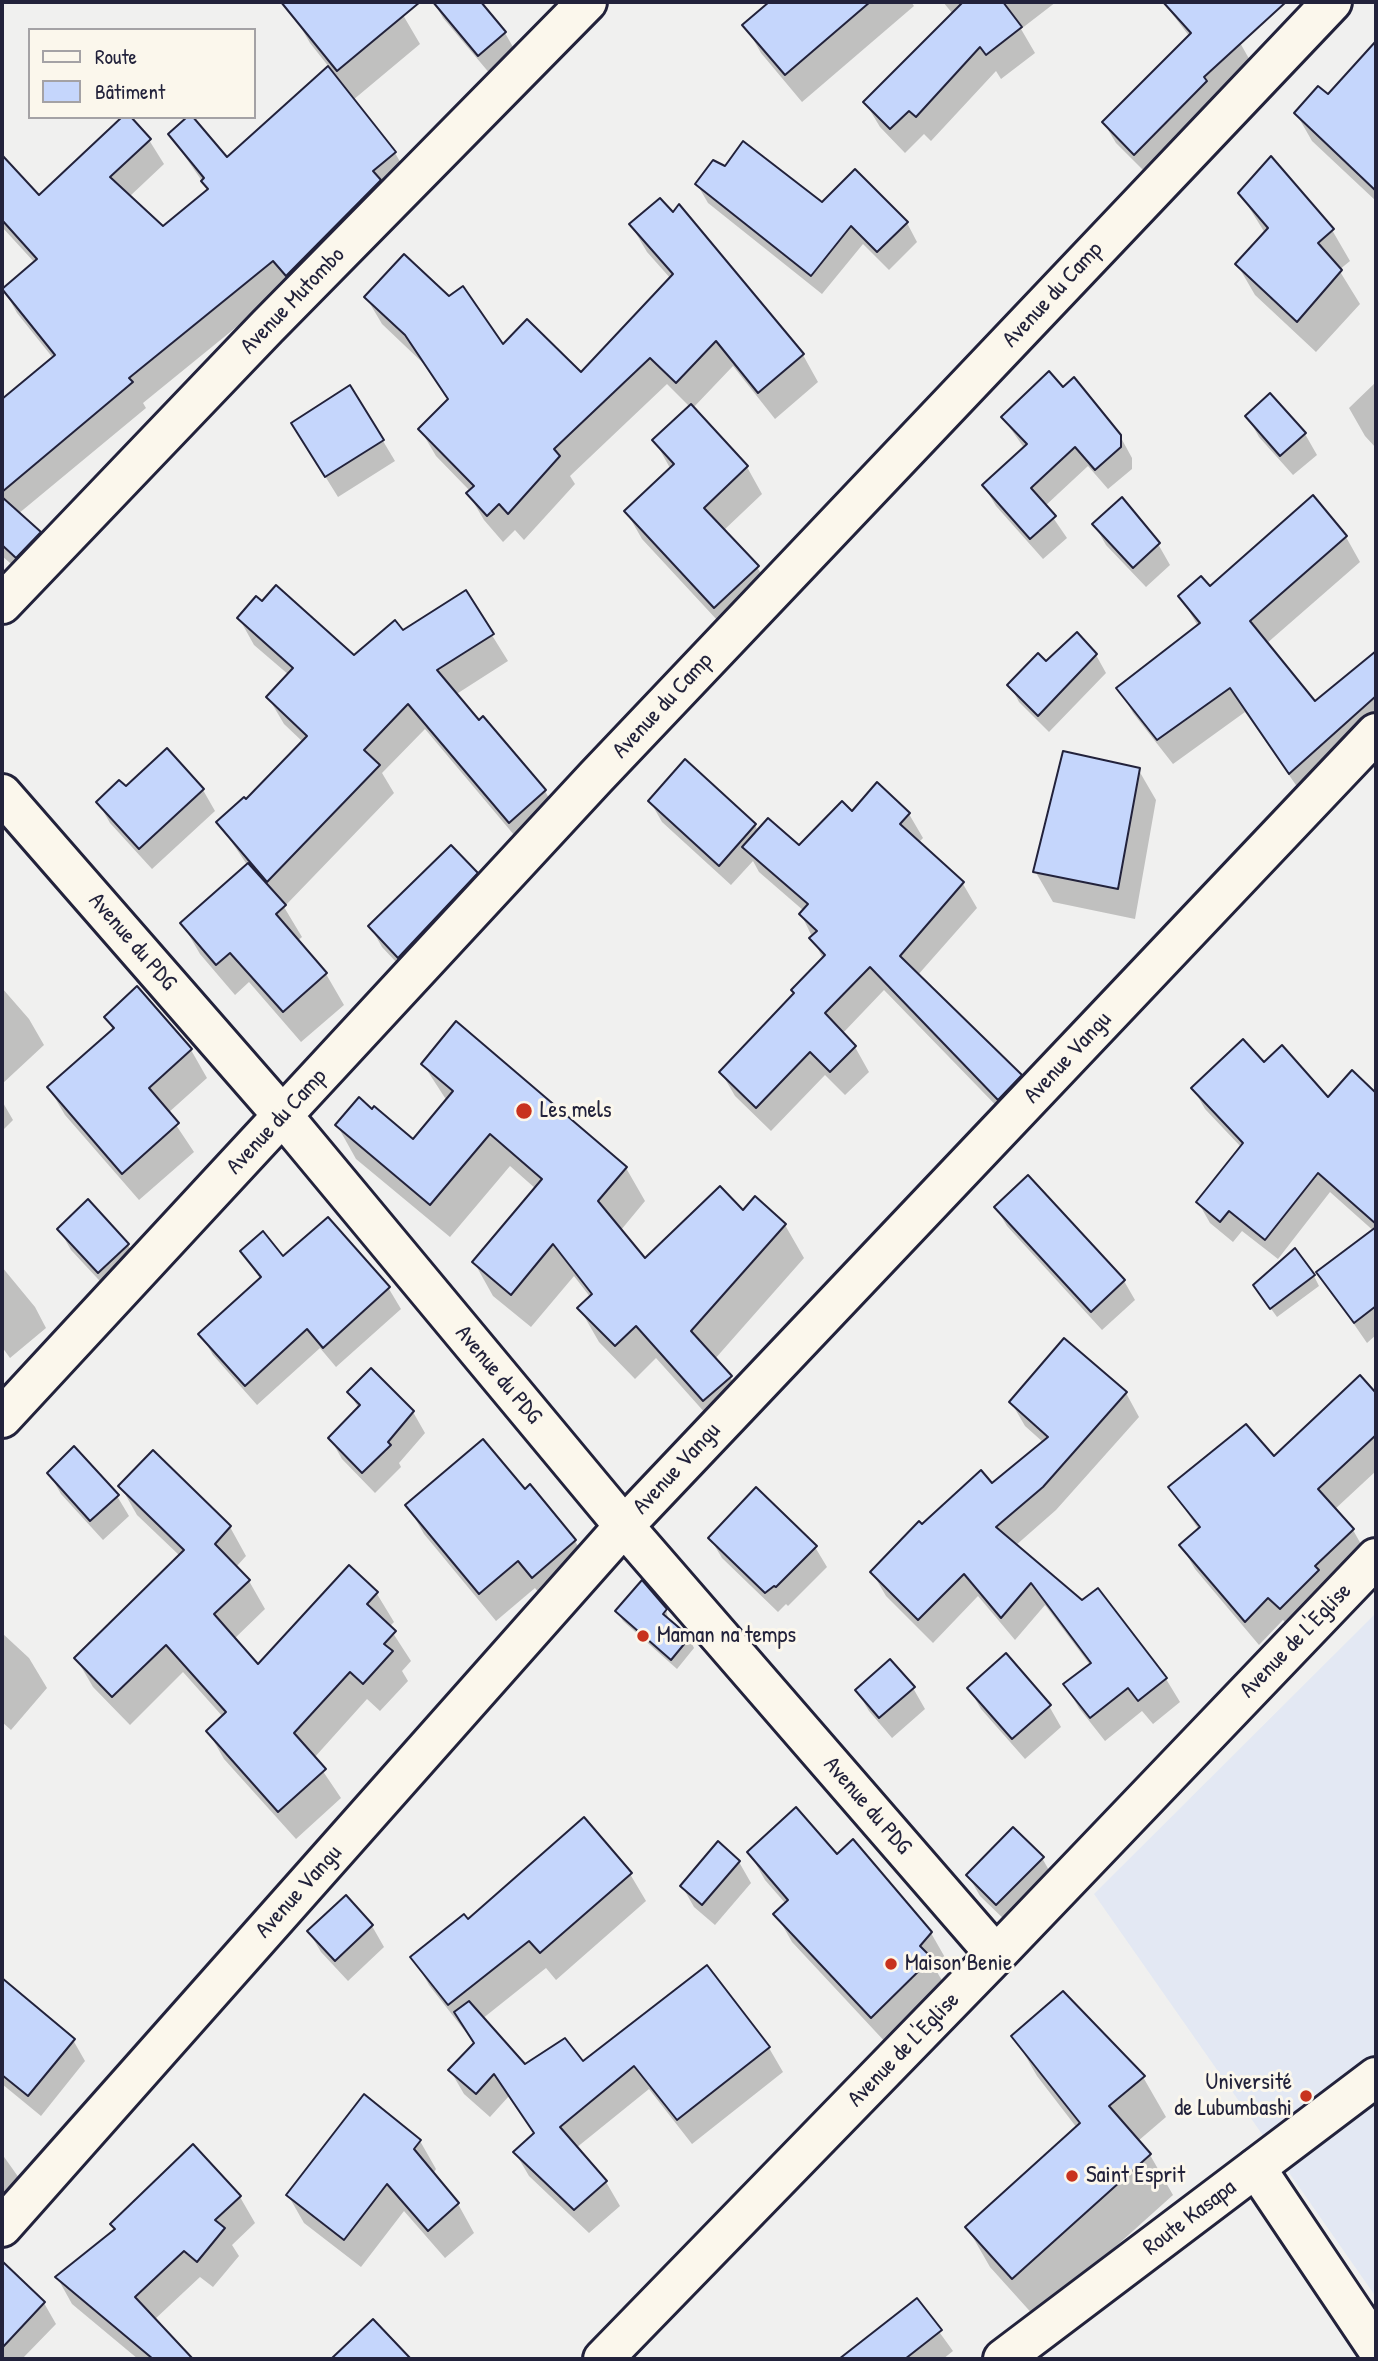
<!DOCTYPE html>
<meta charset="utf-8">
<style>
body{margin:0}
#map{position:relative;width:1378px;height:2361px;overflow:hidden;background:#f0f0ef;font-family:"Patrick Hand",sans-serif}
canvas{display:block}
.frame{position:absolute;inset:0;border:4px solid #22223b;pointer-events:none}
.legend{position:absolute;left:28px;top:28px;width:228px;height:91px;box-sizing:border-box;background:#fbf7ec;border:2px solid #a4a2a5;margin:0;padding:9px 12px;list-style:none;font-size:21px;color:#22223b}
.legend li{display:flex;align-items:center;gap:14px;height:35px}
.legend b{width:35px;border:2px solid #a4a2a5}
</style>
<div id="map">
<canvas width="1378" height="2361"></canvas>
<div class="frame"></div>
<ul class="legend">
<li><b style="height:9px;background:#fbf7ec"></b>Route</li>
<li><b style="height:19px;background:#c5d6fc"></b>Bâtiment</li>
</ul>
</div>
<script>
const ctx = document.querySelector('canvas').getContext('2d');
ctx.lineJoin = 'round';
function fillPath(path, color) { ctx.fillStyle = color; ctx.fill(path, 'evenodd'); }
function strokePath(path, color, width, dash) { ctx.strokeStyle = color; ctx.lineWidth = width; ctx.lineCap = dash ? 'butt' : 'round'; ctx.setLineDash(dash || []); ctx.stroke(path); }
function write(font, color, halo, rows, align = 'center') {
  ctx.font = font + ' "Patrick Hand",sans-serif'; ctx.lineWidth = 6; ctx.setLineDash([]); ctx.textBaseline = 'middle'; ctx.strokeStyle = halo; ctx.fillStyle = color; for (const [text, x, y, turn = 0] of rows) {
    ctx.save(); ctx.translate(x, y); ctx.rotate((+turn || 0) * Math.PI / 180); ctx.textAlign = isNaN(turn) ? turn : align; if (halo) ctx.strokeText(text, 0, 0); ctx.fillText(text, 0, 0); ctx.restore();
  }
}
const built = new Path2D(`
 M1376,1613v684l-282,-403z`);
const shadow = new Path2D(`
 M292,2h100l11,13 17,29 -67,56 42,53 14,24 -121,108 -145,118 3,5 -128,106 21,19 15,24 -23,24 -29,-25v-155l51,-43 -36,-45 -14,-25 32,-25 -33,-36v-67l37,37 110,-57 15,24 -35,33 34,31 46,-37 -39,-56 57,25 102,-93 -19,-24 -17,-29 5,-5z
 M434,2h44l27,31 12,21 -26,21 -48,-57z
 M772,2h139l3,4 -112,96 -41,-49 -16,-28z
 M943,2h113l-35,27 14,24 -34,26 -5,-8 -65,70 -7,-7 -19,19 -25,-26 -15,-25 88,-88z
 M1163,2h54l35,62 -105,110 -31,-31 -12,-20 86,-86z
 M1351,72l25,27v102l-64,-60 -16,-28 32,-16z
 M697,184l125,20 85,19 10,19 -28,28 -26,-26 -41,50 -114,-91z
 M1240,193l92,37 18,31 -11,9 21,34 -44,48 -61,-57 -18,-31 28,-31z
 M679,207l124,148 15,27 -43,37 -42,-53 -41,43 55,58 15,27 -39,37 34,36 16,27 -43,40 -88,-95 -16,-28 44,-43 -15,-27 35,-34 -23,-23 -97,92 5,8 -51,56 -9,-10 -12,12 -19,-22 -16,-27 2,-2 -34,-35 -16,-27 28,-29 -25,-37 -41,-39 -16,-27 215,78 90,-96 -24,-27 -16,-27 42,-10z
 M1376,382v66l-11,-12 -16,-28z
 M1063,389l57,47 12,22v11l-24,20 -20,-23 -43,40 22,32 -24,21 -47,-53 -12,-20 41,-37 -22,-31z
 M1247,416l58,18 12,21 -24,20 -34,-38z
 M383,441l12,20 -57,36 -33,-53z
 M1313,498l33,39 14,25 -94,82 49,59 61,-50v80l-71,65 -60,-86 -72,52 -40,-51 -14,-25 79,-62 -18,-30 30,-7z
 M1094,524l64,20 12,21 -24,22 -40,-42z
 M465,592l43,69 -53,34 24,28 4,-4 62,72 15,27 -35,30 -100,-119 -43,44 12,20 -110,114 18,30 -5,4 29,33 18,31 -43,37 -52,-60 -14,13 -35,-41 -18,-31 66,-57 -30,-44 28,-20 58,-59 -20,-19 -16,-27 21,-22 -35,-30 -15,-27 115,40 49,-26z
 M1077,635l19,20 10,18 -57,59 -30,-30 -9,-17 36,-21z
 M167,751l36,39 12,21 -63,58 -42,-46 -12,-21 28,-13z
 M1138,769l18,31 -21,119 -82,-17 -18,-31z
 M650,801l105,24 3,6 41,17 53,-35 57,1 14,24 -5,5 45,41 14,24 -60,68 103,100 14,24 -21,23 -129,-133 -42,44 13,13 14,25 -24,23 -20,-20 -54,56 -36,-35 -14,-24 75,-78 27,-35 -22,-45 3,-3 -45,-39 -6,-11 -22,24 -69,-63z
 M476,874l12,20 -77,84 -29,-31 -12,-21z
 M2,988l27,31 15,26 -42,39z
 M106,1017l85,33 16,28 -39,35 26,39 -55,48 -74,-85 -16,-27 64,-58z
 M423,1064l203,104 19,33 -24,29 24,30 98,-48 42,13 19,33 -90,102 16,17 19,34 -26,22 -67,-75 -21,21 -36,-37 -19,-33 11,-11 -17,-22 -43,51 -38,-31 -19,-34 62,-73 -26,-23 -60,71 -94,-78 -19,-34 76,16 34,-40z
 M1264,1064l64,35 24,-26 24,22v138l-46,-41 -52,67 -36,-28 -9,11 -23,-19 -12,-21 44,-54 -37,-39 -12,-21z
 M2,1101l11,19 -11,11z
 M1028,1177l96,104 11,19 -33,30 -95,-104 -11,-18z
 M88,1202l40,43 12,21 -29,27 -40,-43 -12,-21z
 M328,1219l61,70 12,20 -65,58 -16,-19 -63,57 -44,-50 -12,-20 60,-55 -19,-28 41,7z
 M1348,1250l28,39v46l-9,8 -49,-71z
 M2,1267l33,40 11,21 -36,30 -8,-11z
 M1314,1276l5,10 -42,31 -16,-22z
 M1360,1378l16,18v75l-42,39 19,20 13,23 -72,79 -11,-12 -24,25 -64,-76 -14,-24 18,-15 -29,-43 104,-29z
 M349,1392l64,20 12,21 -26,30 2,4 -26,26 -33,-34 -12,-21 29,-29z
 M1126,1393l13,24 -83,93 -41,36 67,56 15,-12 69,89 14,23 -27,22 -11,-13 -37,30 -26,-33 -14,-23 25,-20 -45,-60 -30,35 -37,-44 -45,47 -47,-47 -14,-24 50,-46 70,-41 52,-42 -19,-17 -14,-24z
 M153,1453l77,74 16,29 -10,11 13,14 16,28 -31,30 24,27 92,-99 27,27 17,28 -5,5 22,34 -9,10 6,10 -28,30 -13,-12 -53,59 27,40 -45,41 -72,-80 -16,-28 15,-14 -40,-45 -53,53 -37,-38 -17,-29 104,-102 -43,-41 -16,-28z
 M49,1473l68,23 12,20 -26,24 -42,-46z
 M530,1487l45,54 16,28 -42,36 -14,-17 -39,33 -72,-87 -16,-28 116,-14z
 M710,1538l105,9 12,20 -39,39 -2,-2 -8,8 -56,-54z
 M666,1610l3,12 20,16 5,10 -17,21 -54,-48 -6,-10z
 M2,1633l27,25 18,30 -36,42 -9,-8z
 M1006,1656l43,50 12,21 -36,32 -44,-50 -12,-21z
 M890,1662l23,26 12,21 -33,29 -23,-27 -12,-20z
 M749,1852l88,4 94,77 16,28 -10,11 9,15 -58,58 -96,-103 -16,-28 10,-10 -21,-24z
 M1042,1858l12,21 -45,45 -29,-28 -12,-21z
 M739,1862l12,21 -36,42 -21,-18 -12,-21z
 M630,1874l16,27 -90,79 -10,-12 -64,51 43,48 244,-19 14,24 -91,72 -43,-55 -73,59 30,34 14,24 -31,27 -60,-57 -14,-24 20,-17 -26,-39 -19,21 -26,-23 -14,-24 25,-26 -46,-59 -16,-28 55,-36z
 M345,1898l27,28 12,21 -36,34 -27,-29 -12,-20z
 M9,1986l64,54 12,21 -44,55 -39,-32v-88z
 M1014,2036l129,41 23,40 -28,24 12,14 23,40 -137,123 -46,-51 -23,-40 110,-99 -40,-52z
 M420,2141l16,28 -3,5 25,30 16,29 -29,25 -41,-47 -43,56 -57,-44 -16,-28z
 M2,2154l27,38 -27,17z
 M240,2197l15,26 -23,22 7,11 -26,31 -13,-10 -46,43 37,39h-53l-66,-55 -15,-27 59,-46 -4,-7z
 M14,2275l30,28 12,21 -34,35h-20v-72z
 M916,2300l37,51 -10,8h-101z`);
const building = new Path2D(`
 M281,2h139l-83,69z
 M433,2h48l25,30 -28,24z
 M769,2h101l-85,73 -43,-50z
 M963,2h40l19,25 -36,28 -6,-8 -64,70 -7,-6 -19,18 -27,-27z
 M1163,2h123l-82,75 3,4 -73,74 -32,-33 89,-89z
 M1376,41v150l-82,-78 24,-27 10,8z
 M328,66l68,86 -23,19 8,9 -95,96 -13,-15 -144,117 4,4 -131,110v-93l53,-44 -53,-66 35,-30 -35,-39v-65l37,40 83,-78h9l20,22 -41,38 53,49 45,-37 -7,-8 3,-3 -36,-44 19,-17h6l34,40z
 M743,141l79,61 33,-33 53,53 -31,30 -26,-26 -40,50 -116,-92 18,-24 12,6z
 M1271,156l63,73 -16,14 24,27 -45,52 -62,-58 33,-36 -30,-35z
 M660,198l13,14 6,-8 125,150 -46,39 -42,-52 -40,42 -26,-25 -96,91 6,7 -52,58 -9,-10 -12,12 -21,-23 8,-7 -56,-57 30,-30 -43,-64 -41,-38 40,-43 45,42 14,-10 40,58 24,-25 54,53 92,-98 -44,-50z
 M1049,371l14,16 11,-10 47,58v12l-26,23 -20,-23 -44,41 25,28 -26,23 -48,-54 45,-41 -26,-27z
 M350,385l34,55 -59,37 -34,-54z
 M1270,393l36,40 -26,23 -35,-40z
 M691,404l57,62 -44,42 55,58 -45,42 -90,-97 50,-47 -22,-24z
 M1313,495l34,41 -97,85 65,80 61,-50v45l-87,78 -59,-86 -73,52 -41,-52 84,-65 -22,-27 23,-20 9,10z
 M2,497l39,35 -25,26 -14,-13z
 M1122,497l38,46 -27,25 -41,-44z
 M276,585l78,70 41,-35 8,10 63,-40 28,44 -57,36 42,50 4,-4 63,74 -37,33 -101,-119 -44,46 16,15 -113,117 -51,-60 28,-25 2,2 61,-63 -41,-39 27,-29 -56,-50 19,-22 6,5z
 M1077,632l20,22 -59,62 -31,-31 31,-32 8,8z
 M167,748l37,41 -65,60 -43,-47 23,-22 7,6z
 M1063,751l77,17 -22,121 -85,-17z
 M685,759l71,65 -37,42 -71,-65z
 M877,782l33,31 -10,11 64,58 -64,74 122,119 -24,25 -128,-133 -45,46 31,33 -26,26 -20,-20 -54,56 -37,-36 75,-79 -3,-3 34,-35 -16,-17 8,-7 -18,-17 9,-10 -66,-57 26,-29 31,27 43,-44 10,10z
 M451,845l27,28 -80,85 -30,-32z
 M248,863l38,42 -10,9 51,59 -44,39 -53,-59 -14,12 -36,-42z
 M137,986l55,63 -43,39 30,35 -57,51 -75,-87 67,-59 -10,-11z
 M456,1021l171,146 -29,34 47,57 75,-72 23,24 12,-14 31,28 -95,107 41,45 -29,25 -67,-75 -21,20 -38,-38 15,-14 -39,-50 -42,51 -39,-33 70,-83 -52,-45 -60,71 -95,-80 24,-28 13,12 2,-3 39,33 40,-48 -32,-27z
 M1243,1039l21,23 18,-17 46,52 24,-27 24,23v131l-58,-51 -53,67 -36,-29 -9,11 -24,-20 47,-59 -52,-55z
 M1028,1175l97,105 -34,32 -97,-105z
 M88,1199l41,45 -31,29 -41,-44z
 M328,1217l62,70 -67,61 -16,-19 -62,57 -47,-52 63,-57 -21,-26 23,-20 20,25z
 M1376,1227v79l-22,17 -38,-51z
 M1295,1248l20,27 -45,34 -17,-24z
 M1064,1338l63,54 -84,95 -47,40 86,73 16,-12 69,90 -29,23 -10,-13 -38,30 -27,-34 28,-21 -60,-80 -30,35 -37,-44 -46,46 -48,-48 49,-51 3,3 59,-54 11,13 56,-46 -39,-35z
 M371,1368l43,43 -26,31 3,3 -29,28 -34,-35 32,-33 -13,-13z
 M1360,1375l16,18v42l-58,54 36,40 -39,37 4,4 -39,39 -12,-11 -23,24 -66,-77 21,-18 -32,-40 78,-63 28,32z
 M483,1439l42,50 5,-5 46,56 -44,38 -14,-17 -39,33 -74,-89z
 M74,1446l45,49 -29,26 -43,-48z
 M153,1450l78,76 -16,18 35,36 -36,34 44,50 91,-99 29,27 -11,12 29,27 -12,13 9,7 -30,33 -13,-12 -56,61 32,36 -48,43 -72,-81 20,-19 -60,-67 -54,52 -38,-39 110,-108 -66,-64z
 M756,1487l61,59 -41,41 -2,-1 -9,7 -57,-55z
 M642,1580l25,29 -4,5 27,23 -19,23 -56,-49z
 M1006,1653l45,52 -39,34 -45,-51z
 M890,1659l25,28 -36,31 -24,-28z
 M796,1807l41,47 16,-15 79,93 -12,14 12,12 -61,60 -98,-104 15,-14 -41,-48z
 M584,1817l48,56 -92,80 -11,-12 -81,64 -38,-48 54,-43 4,5z
 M1013,1827l31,30 -48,48 -30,-30z
 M718,1841l22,20 -38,44 -22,-19z
 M346,1895l27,30 -38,36 -28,-30z
 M707,1965l63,82 -93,73 -43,-54 -74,61 47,54 -33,29 -61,-58 21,-19 -40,-59 -18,20 -28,-24 26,-27 -20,-31 15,-11 56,63 40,-26 18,23z
 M2,1978l73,61 -47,57 -26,-21z
 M1063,1991l82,85 -36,30 42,48 -139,125 -47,-52 115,-104 -69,-87z
 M364,2094l57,46 -7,9 45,54 -31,28 -41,-47 -43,56 -58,-45z
 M193,2144l48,52 -26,24 10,8 -28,34 -13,-11 -49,46 58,62h-40l-98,-82 60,-48 -5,-5z
 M2,2261l43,41 -43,46z
 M917,2298l25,32 -37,29h-66z
 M373,2319l38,40h-80z`);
const minor = new Path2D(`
 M2,604l265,-277 320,-325
 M2,794l281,322 341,410 372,429
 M2,1418l594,-641 736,-775
 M1256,2168l120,179
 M2,2227l622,-701 752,-793
 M603,2359l393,-404 380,-397`);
const secondary = new Path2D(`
 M1003,2359l373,-282`);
const markers = [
 [524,1111,9,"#c8321e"],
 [643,1636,7,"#c8321e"],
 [891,1964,7,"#c8321e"],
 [1306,2096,7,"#c8321e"],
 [1072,2176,7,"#c8321e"]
];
const streetNames = [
 ["Avenue du Camp",1053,295,-47],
 ["Avenue Mutombo",293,301,-46],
 ["Avenue du Camp",663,706,-47],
 ["Avenue du PDG",132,942,49],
 ["Avenue Vangu",1068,1058,-47],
 ["Avenue du Camp",277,1122,-47],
 ["Avenue du PDG",498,1375,50],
 ["Avenue Vangu",677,1469,-47],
 ["Avenue de L'Eglise",1296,1641,-46],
 ["Avenue du PDG",867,1806,49],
 ["Avenue Vangu",299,1892,-48],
 ["Avenue de L'Eglise",904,2050,-46],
 ["Route Kasapa",1190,2218,-37]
];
const poiNames = [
 ["Les mels",540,1111],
 ["Maman na temps",657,1636],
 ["Maison Benie",905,1964],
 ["Université",1292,2083,"right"],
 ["de Lubumbashi",1292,2109,"right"],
 ["Saint Esprit",1086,2176]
];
fillPath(built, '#e3e8f3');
fillPath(shadow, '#0003');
fillPath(building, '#c5d6fc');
strokePath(building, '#22223b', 2);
strokePath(minor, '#22223b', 44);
strokePath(secondary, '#22223b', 44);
strokePath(minor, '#fbf7ec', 38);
strokePath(secondary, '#fbf7ec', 38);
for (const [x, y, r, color] of markers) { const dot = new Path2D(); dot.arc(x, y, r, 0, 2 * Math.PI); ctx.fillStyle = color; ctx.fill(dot); strokePath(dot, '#fbf7ec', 2.5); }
write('23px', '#22223b', '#fbf7ec', streetNames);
write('23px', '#22223b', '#fbf7ec', poiNames, 'left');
</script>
